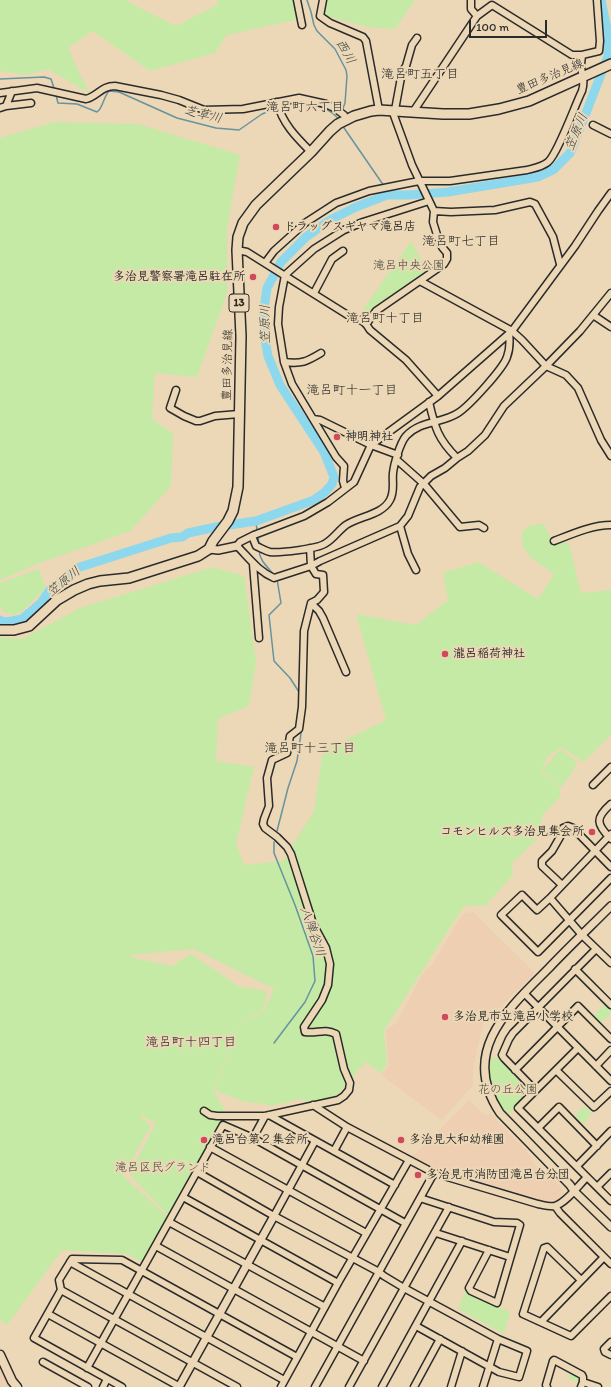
<!DOCTYPE html>
<meta charset="utf-8">
<style>
body{margin:0}
#map{position:relative;width:611px;height:1387px;overflow:hidden;background:#ecd8b6;font-family:Itim,sans-serif}
canvas{display:block}
.scale{position:absolute;left:469px;top:20px;width:78px;height:18px;box-sizing:border-box;border:2px solid #2b2b2b;border-top:0;padding-left:5px;font-size:12px;line-height:14px;white-space:nowrap;color:#2b2b2b;-webkit-text-stroke:3px #ecd8b6;paint-order:stroke}
</style>
<div id="map">
<canvas width="611" height="1387"></canvas>
<div class="scale">100 m</div>
</div>
<script>
const ctx = document.querySelector('canvas').getContext('2d');
ctx.lineJoin = 'round';
function fillPath(path, color) { ctx.fillStyle = color; ctx.fill(path, 'evenodd'); }
function strokePath(path, color, width, dash) { ctx.strokeStyle = color; ctx.lineWidth = width; ctx.lineCap = dash ? 'butt' : 'round'; ctx.setLineDash(dash || []); ctx.stroke(path); }
function write(font, color, halo, rows, align = 'center') {
  ctx.font = font + ' Itim,"Klee One",sans-serif'; ctx.lineWidth = 4; ctx.setLineDash([]); ctx.textBaseline = 'middle'; ctx.strokeStyle = halo; ctx.fillStyle = color; for (const [text, x, y, turn = 0] of rows) {
    ctx.save(); ctx.translate(x, y); ctx.rotate((+turn || 0) * Math.PI / 180); ctx.textAlign = isNaN(turn) ? turn : align; if (halo) ctx.strokeText(text, 0, 0); ctx.fillText(text, 0, 0); ctx.restore();
  }
}
const built = new Path2D(`
 M473,912l62,61 -52,51 -10,44v17l-31,35 -61,-45 8,-9 -3,-36 10,-7 7,-12 20,-38 10,-9 25,-43 6,-8z
 M469,1100l17,16 4,-4 10,12 26,26 10,17h4l8,5 7,7 9,14 -3,4 -4,3 -12,1 -108,-32 -24,-11v-2z
 M0,1369l9,18h-9z`);
const green = new Path2D(`
 M0,0h127l5,4 44,22 41,-21v-5h78l4,19 -72,16 -12,18 -65,18 -57,-40 -25,17 21,45 -41,-24 -21,6 -27,-4z
 M325,0h90l-20,29 -28,-2 -44,-12z
 M54,122l84,2 102,31 -13,74v64l-30,84 -42,-4 -3,46 21,14 -2,53 -41,45 -93,33 -37,16v-442z
 M411,241l16,29 -51,36 -7,5 -3,5h-3l-3,-2z
 M544,524l9,19h16l12,50 30,-3v145l-28,27 -21,-15 -14,9 -7,15 19,16v10l-17,17 -7,26 -24,23 1,12 -27,30 -22,1 -80,124 3,35 -6,8 -16,-11 -30,36 -26,4 -9,-3 -30,7 -11,-3 -14,-1 -31,-12 29,-70 20,-7 11,-24 -80,-40 -64,6v2l42,9 19,-12 49,33 27,4 -4,20 -20,8 -30,71 13,22 -58,103 -39,-41 27,-51 -12,-6 -1,-4 -2,5 10,7 -28,51 45,41 -24,47 -16,-10 -66,-4 -55,75 -7,-5v-683l22,2 58,-31 133,-41 31,9 12,86 -7,44 -31,13 -2,42 38,6 -18,77 8,21 39,-4 31,-50 9,-60 63,-31 -30,-106 60,11 32,-25 -5,-27 35,-11 60,37 16,-25 -24,-17 -8,-12v-14l10,-6z
 M39,569l7,19 -25,24 -9,3 -9,-4 -3,-5v-23z
 M561,749l16,13 -6,13 -10,12 -19,-17z
 M605,1004l6,7v2l-10,10 -8,-7z
 M499,1058l31,30v5l-24,23 -13,-20 -5,-25v-12z
 M584,1106l8,7 -9,11 -8,-8z
 M465,1291l45,21 -6,22 -46,-25z
 M570,1371l9,5 1,3v4l-12,-5z`);
const stream = new Path2D(`
 M307,0l4,12 3,13 3,6 18,18 11,21 1,6 -2,27 -3,8
 M0,79l44,-2 7,2 4,12
 M56,95l2,8 19,1 20,8c6,-4 6,-14 12,-21l10,1 58,26 39,10 23,2 23,-16 15,-6
 M281,107c6,-1 13,-5 19,-4 12,0 32,6 39,17
 M342,125l42,61
 M385,189l2,6
 M256,521l1,10
 M258,535l1,10
 M259,549c0,12 9,18 16,27
 M277,579l4,24 -12,12 5,46 16,17 9,14
 M277,831l11,-43 9,-27 8,-55
 M274,1043l31,-41 10,-21 -2,-25 -18,-51 -21,-52v-11`);
const river = new Path2D(`
 M0,620l4,2 8,-1 10,-2 19,-16 8,-12 28,-23 94,-30 11,-1 6,-4 28,-6 40,-6 58,-21 11,-8 7,-8 2,-7 -10,-25 -44,-67 -12,-29 -4,-23v-24l3,-21 14,-26 25,-25 24,-17 26,-13 31,-12h21l40,-3 90,-15 15,-7 17,-17 16,-40 22,-57v-22l-7,-34`);
const minor = new Path2D(`
 M297,0l5,25
 M323,0l-3,16 10,7 33,14 3,4 13,69
 M471,0v9l6,7
 M0,93l37,-5 49,11c12,-3 15,-13 29,-13l46,9 18,5 25,10 39,-1 56,-11 27,6 10,5 8,6 2,5
 M277,102c5,21 19,35 34,50
 M6,106l25,-3
 M0,108l6,-2 6,-15
 M395,110l7,-38 4,-6 6,-21 5,-7
 M413,112l64,-96 15,-11 80,50h10l17,-4 1,-10 -3,-41
 M593,125l18,9
 M611,193l-13,18 -23,35 -63,85 -74,65 -67,49 -17,37 -26,20 -24,14 -50,19 -14,7 -3,4c12,12 21,25 37,32l37,-12 9,-5 80,-35 8,-10 12,-29 11,-11 14,-8 12,-10 11,-7 17,-16 19,-29 42,-40 34,-35 31,-38
 M434,211l17,1 44,-2 35,-8 5,2 18,33 7,27
 M237,250l10,2 107,67c8,0 12,4 16,11l36,30 32,36
 M265,263l9,-12 31,-28 31,-20 33,-12 50,-10h31l77,-11c8,-2 15,-3 21,-8 10,-9 27,-57 34,-71 4,-13 -1,-15 -1,-26 0,-4 1,-7 1,-10
 M420,281l92,50 10,9 24,26 20,9 12,13 23,52 10,16
 M314,293l18,-34 11,-8
 M593,315l18,12
 M367,323l9,-12 68,-47 3,-5v-6l-5,-6 -4,-9 -5,-16 1,-11 -22,-46 -20,-55
 M284,362c18,2 22,0 37,-9
 M176,390l-6,18 14,8 12,5h4l15,-5 24,-2
 M429,402c6,26 9,37 28,56
 M313,419l23,38 8,9 -1,15 2,7
 M398,455l-27,-10 -51,-25 -7,-1 -21,-35 -8,-22 -6,-38 1,-17 6,-32 29,-26 30,-19 19,-8 66,-21
 M397,460l27,24 36,43 19,-2 5,3
 M400,526l8,28 8,16
 M252,536l4,10c5,2 9,5 14,6 10,1 48,-3 56,-9 8,-5 13,-13 20,-18 14,-9 36,-10 44,-25 5,-9 2,-18 3,-27 1,-9 7,-30 13,-37 15,-16 35,-12 52,-23 11,-7 45,-44 49,-56 3,-8 3,-16 2,-24
 M554,541c18,-7 38,-16 57,-16
 M253,564l6,74
 M311,603l8,8 4,7 23,54
 M593,785l18,-18
 M611,804c-16,14 -15,20 0,35
 M611,834l-61,64 32,37 29,28
 M562,885l-20,-19v-5l10,-10 8,-14 3,-9 5,-2 5,2 38,39
 M550,898l-13,12 -15,-15 -21,20 37,37 73,-74
 M575,969l36,36
 M524,993l87,88
 M578,1048l-60,60 93,93
 M596,1066l15,-16
 M515,1070l63,-64 33,33
 M556,1070l38,37 17,-16
 M535,1090l-31,-32 -2,-3 7,-16 4,-6 83,-84
 M313,1105l34,22 87,46 104,31c5,1 12,3 17,2 11,-3 24,-21 32,-29
 M204,1111l6,4 7,1h48l73,-16 6,-4 5,-6 1,-7 -6,-14 -8,-35c-12,-6 -19,0 -31,-2l-1,-5 18,-27 6,-15 2,-21 -4,-16 -13,-24 -3,-10 -19,-60 -4,-7 -10,-10 -12,-9 -2,-4 1,-5 5,-13 -2,-28 5,-18 15,-7 3,-17 9,-7 3,-22 2,-76 7,-28 6,-3 7,-8 -1,-17 -7,-1 -5,-8 -1,-18
 M269,1115l126,70
 M538,1128l21,-21 38,39
 M253,1138l12,-22
 M210,1147l156,86
 M334,1151l13,-24
 M577,1166l34,-35
 M197,1172l77,44 105,56 5,4 20,12 94,51 -15,48
 M597,1187l14,-14
 M183,1197l155,86
 M420,1198l74,24 23,1 3,2 -23,78 -26,-12 -2,-3 20,-38
 M555,1206l5,7 51,51
 M274,1216l41,-75
 M169,1222l156,85
 M436,1233l74,24
 M156,1246l208,115
 M70,1262l214,118
 M581,1280l-34,-33 -3,1 -21,66 48,22 40,-40
 M61,1290l176,97
 M48,1314l132,73
 M541,1322l63,-65
 M416,1326l83,46 20,5 8,-26 -29,-12
 M611,1342l-7,7 1,3 6,3
 M43,1362l45,25
 M87,1368l136,-243 30,13 152,85
 M103,1387l4,-8
 M122,1387l-88,-49 27,-48 -2,-10 13,-21 50,1 175,97
 M281,1387l57,-104 71,-123
 M315,1387l119,-214
 M349,1387l100,-180
 M382,1387l80,-146
 M414,1387l26,-48
 M451,1387l11,-36
 M547,1387l-1,-2 7,-24 1,-1 28,15 1,2v5
 M581,1387l2,-5 15,5`);
const tertiary = new Path2D(`
 M209,549l9,1 19,-4
 M611,906c-21,21 -42,41 -62,62 -41,41 -90,84 -49,145l70,72 4,6 37,36
 M179,1387l95,-171`);
const secondary = new Path2D(`
 M0,1355l12,26 5,6`);
const primary = new Path2D(`
 M0,630h14l15,-4 28,-26 17,-10 14,-6 12,-3 29,-3 69,-22 11,-7 4,-8 15,-20 5,-10 5,-24 3,-151 -4,-86 1,-13 5,-14 13,-18 55,-53 19,-21 8,-7 16,-8 17,-5 8,-1 64,4h26l30,-5 30,-8 82,-37`);
const markers = [
 [276,227,4,"#d1495b"],
 [253,277,4,"#d1495b"],
 [337,437,4,"#d1495b"],
 [445,654,4,"#d1495b"],
 [592,832,4,"#d1495b"],
 [445,1017,4,"#d1495b"],
 [204,1140,4,"#d1495b"],
 [401,1140,4,"#d1495b"],
 [418,1175,4,"#d1495b"]
];
const shields = [
 [239,303,20]
];
const shieldNames = [
 ["13",239,303]
];
const streetNames = [
 ["豊田多治見線",550,77,-23],
 ["豊田多治見線",228,365,-89]
];
const poiNames = [
 ["ドラッグスギヤマ滝呂店",284,227],
 ["多治見警察署滝呂駐在所",245,277,"right"],
 ["神明神社",345,437],
 ["瀧呂稲荷神社",453,654],
 ["コモンヒルズ多治見集会所",584,832,"right"],
 ["多治見市立滝呂小学校",453,1017],
 ["滝呂台第２集会所",212,1140],
 ["多治見大和幼稚園",409,1140],
 ["多治見市消防団滝呂台分団",426,1175]
];
const parkNames = [
 ["滝呂中央公園",409,266],
 ["花の丘公園",508,1090],
 ["滝呂区民グランド",163,1168]
];
const waterNames = [
 ["西川",345,52,60],
 ["芝草川",203,115,13],
 ["笠原川",577,132,-67],
 ["笠原川",266,324,-91],
 ["笠原川",64,582,-39],
 ["八陣谷川",312,932,71]
];
const neighbourhoodNames = [
 ["滝呂町五丁目",420,75],
 ["滝呂町六丁目",305,108],
 ["滝呂町七丁目",461,242],
 ["滝呂町十丁目",385,319],
 ["滝呂町十一丁目",352,391],
 ["滝呂町十三丁目",310,749],
 ["滝呂町十四丁目",191,1043]
];
fillPath(built, '#eecfb1');
fillPath(green, '#c5eaa5');
strokePath(stream, '#66939f', 1.5);
strokePath(river, '#8dd8ed', 9);
strokePath(minor, '#2b2b2b', 9);
strokePath(tertiary, '#2b2b2b', 10);
strokePath(secondary, '#2b2b2b', 11);
strokePath(primary, '#2b2b2b', 12);
strokePath(minor, '#ecd8b6', 6);
strokePath(tertiary, '#ecd8b6', 7);
strokePath(secondary, '#ecd8b6', 8);
strokePath(primary, '#ecd8b6', 9);
for (const [x, y, r, color] of markers) { const dot = new Path2D(); dot.arc(x, y, r, 0, 2 * Math.PI); ctx.fillStyle = color; ctx.fill(dot); strokePath(dot, '#ecd8b6', 1.5); }
for (const [x, y, w] of shields) { const box = new Path2D(); box.roundRect(x - w / 2, y - 9, w, 18, 3); ctx.fillStyle = '#ecd8b6'; ctx.fill(box); strokePath(box, '#2b2b2b', 1); }
write('bold 11px', '#2b2b2b', null, shieldNames);
write('12px', '#2b2b2b', '#ecd8b6', streetNames);
write('bold 12px', '#2b2b2b', '#ecd8b6', poiNames, 'left');
write('12px', '#42483d', '#ecd8b6', parkNames);
write('italic 13px', '#3a4548', '#ecd8b6', waterNames);
write('13px', '#2b2b2b', '#ecd8b6', neighbourhoodNames);
</script>
